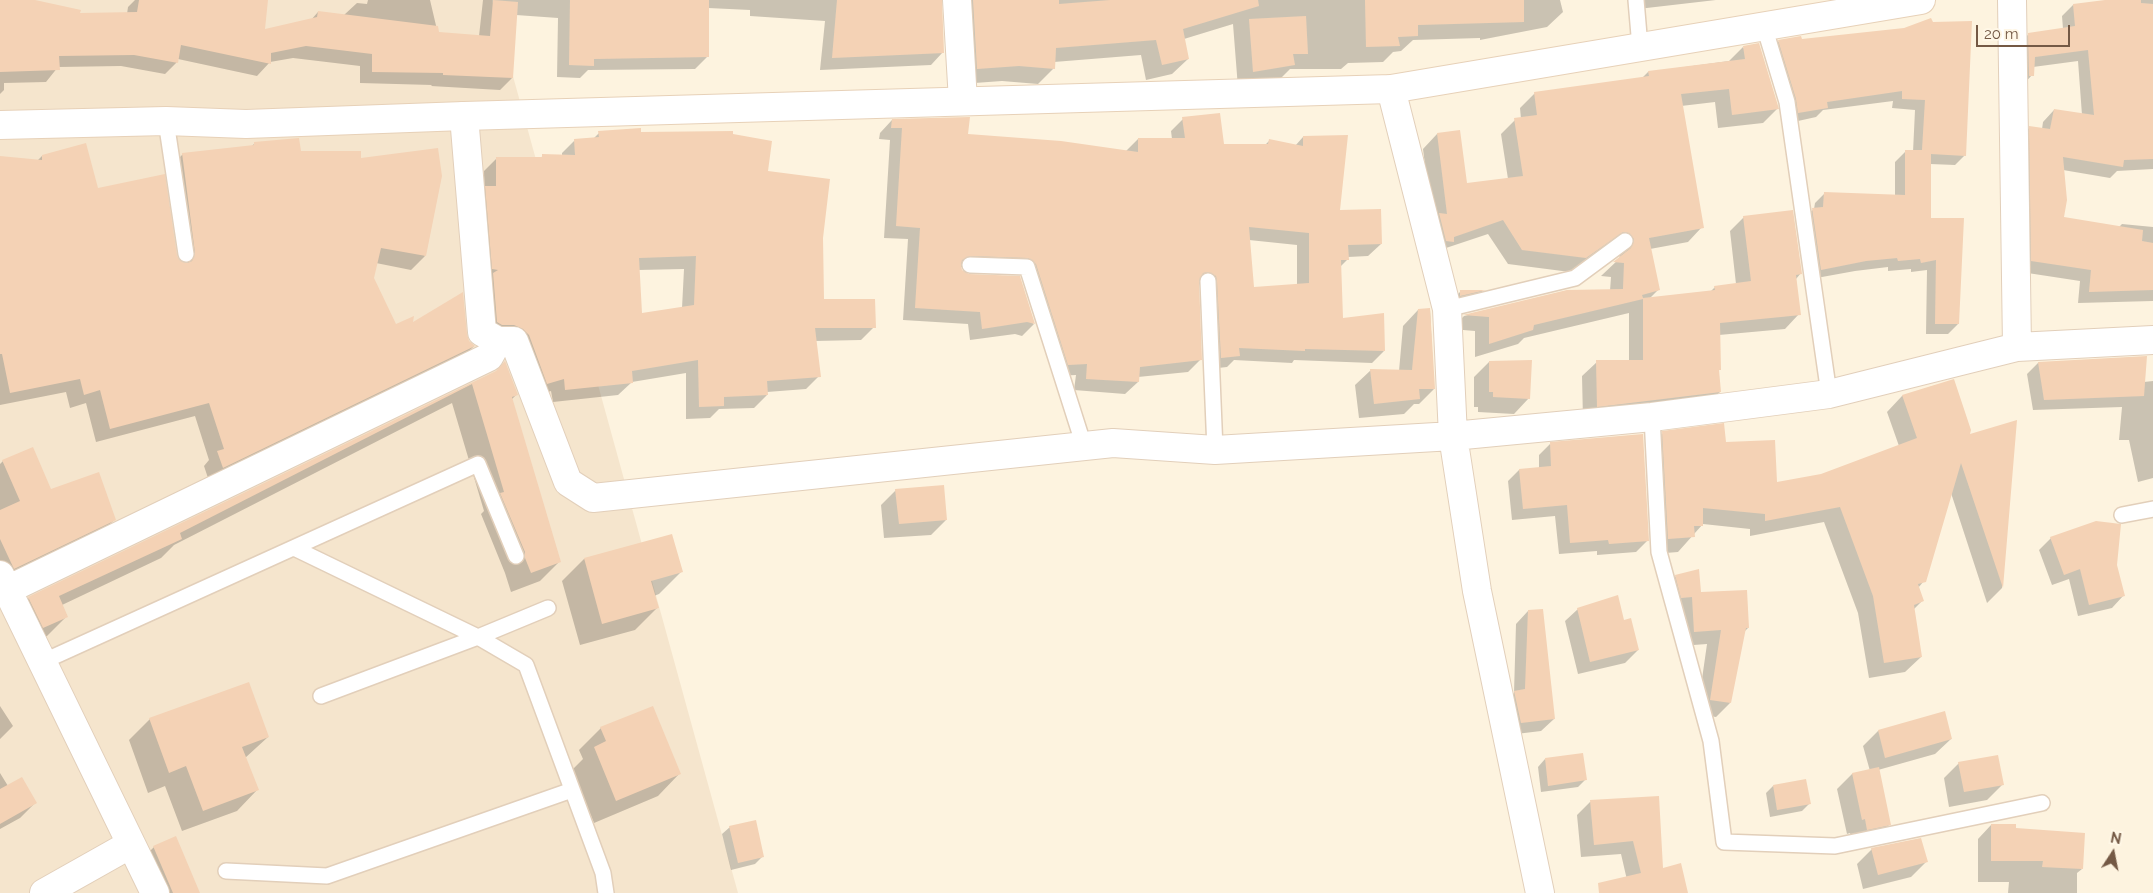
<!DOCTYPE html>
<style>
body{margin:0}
#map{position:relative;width:2153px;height:893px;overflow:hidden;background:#fdf3df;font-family:Raleway,sans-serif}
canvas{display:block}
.north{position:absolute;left:2088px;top:828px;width:50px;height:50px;-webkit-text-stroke:4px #fff7e6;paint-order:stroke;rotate:11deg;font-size:14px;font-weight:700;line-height:20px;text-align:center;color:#745945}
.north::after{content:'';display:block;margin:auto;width:18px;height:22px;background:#745945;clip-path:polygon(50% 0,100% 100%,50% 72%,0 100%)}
.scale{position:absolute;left:1976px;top:25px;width:94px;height:22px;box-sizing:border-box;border:2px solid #745945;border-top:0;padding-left:6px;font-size:15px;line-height:18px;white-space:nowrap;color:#745945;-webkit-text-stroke:4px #fff7e6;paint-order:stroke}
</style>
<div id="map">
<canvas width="2153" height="893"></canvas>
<div class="north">N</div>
<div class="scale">20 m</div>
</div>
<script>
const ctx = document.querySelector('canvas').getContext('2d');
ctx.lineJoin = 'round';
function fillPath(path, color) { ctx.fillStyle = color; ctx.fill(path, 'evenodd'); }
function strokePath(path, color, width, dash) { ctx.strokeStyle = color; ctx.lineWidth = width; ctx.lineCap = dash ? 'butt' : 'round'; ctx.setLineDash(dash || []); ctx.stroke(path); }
const residential = new Path2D(`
 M0,0h492l246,893h-738z`);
const shadow = new Path2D(`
 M0,0l79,15 48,-1 1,-7 7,-7h132l-3,31 47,-11 7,-8 26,3 13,-12 10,1 1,-4h62l8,34 41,2 4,-36h457l3,52 -12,13 -111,5 5,-49 -75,-5v-6l-42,-2 -1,49 -12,12 -107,1 -8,8 -23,-1 1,-59 -42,-3 -4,63 -12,12 -69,-4 1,-1 -72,-2v-17l-67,-8 -23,4 -13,14 -79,-17 -1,3 -12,12 -44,-8 -63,1 -12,15 -42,1v7l-4,4z
 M952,0h608l3,12 -16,15 -67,13v-2l-67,2 -12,11 -8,1 -10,10 -35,1 -7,6h-51l-12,12 -40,7 -5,-64 -49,15 4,20 -16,15 -26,6 -5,-25 -87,7v6l-16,16 -36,-3 -41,3z
 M1637,0h79l-78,9z
 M2116,0h37v169l-36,2 -7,7 -47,-8v48l56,9 3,-3 31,3v74l-75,2 2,-22 -59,-9 -2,-133 11,-12 12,2 1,-7 11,-12 28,5 -4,-54 -45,6 -1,8 -11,12 -4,-42 12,-11 34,-5 -1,-13 11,-11z
 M1905,30l60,125 -10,10 -25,-1v56l28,104 -10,10h-22l1,-64 -16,2v-3l-23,2v-4l-33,4 -44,8 -9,-60 12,-10 1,-6 10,-10 70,3v-34l10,-10h8l2,-42 -23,-2 1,-7 -70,9 -7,7 -27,6 -20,-72 10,-10h22z
 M1743,47l34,62 -14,14 -45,5 -3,-26 -34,4 21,121 -14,15 -38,7 9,40 -10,10 61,-7 5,-5 21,-3 -6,-53 14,-14 57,56 -5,6 3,35 -14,15 -66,6 1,34 -2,3 2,20 -15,14 -122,14 -1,-44 15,-14h32v-49l-105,25 -6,6 -43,13v-26l-24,-2 13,-13 103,-25h43l1,-14 -10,-1 18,-17 1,-5 -5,-7 -45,25 -62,-8 -20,-30 -42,14 -14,-27 -9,-72 14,-15 22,-2 7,52 42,-5 -7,-45 14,-14 6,-1 -1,-11 15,-15 107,-15 6,-6 81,-11z
 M1183,119l40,27 42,-1 5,-5 25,6 8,-9 36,75 42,32 -13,12 -20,1v2l-8,8 2,52 42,32 -12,12 -78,-3 -2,3 -58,-3 -7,7 -18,2 -3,-76 -5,-8 -3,-1 3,75 -13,13 -50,5v5l-13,12 -51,-4 2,-15 -20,1 -35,-104 -6,-3 -55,-2v3l74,54 -12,12 -7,-2 -45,6 -2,-16 -65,-4 5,-81 -24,-1 6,-98 -11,-1 1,-6 12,-13 75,15 159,16 12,-12h34l-1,-8zM1249,240l48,5v40l-44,3z
 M599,133l133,2 34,37 56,65 1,63 51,27 -13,13 -46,1 4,35 -13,13 -39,3v3l-13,13 -35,1 -9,9 -24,1v-46l-54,9 -14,13 -65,7 -2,-11 -17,6 -34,-59h-11l-5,-167 13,-13h43l3,-2h19v-3l13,-13 18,-1zM684,269l-2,39 -41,6 -3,-44z
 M254,144l106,16 65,96 -14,14 -35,-7 -3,15 22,48 16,-1 54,9 3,8 6,4 -14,14 -251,121 -5,-15 5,-6 -14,-44 -99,26 -10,-39 -16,5 -4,-16 -66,13v-247l37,3 5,-5 55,33 84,73 -12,-94 14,-14 68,-7z
 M1461,291h22l-6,6 -24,6v-4z
 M1430,309l4,80 -15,15h-5l-10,10 -45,4 -4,-33 16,-15 28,1 4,-45 15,-16z
 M1489,362l40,36 -15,16 -36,-2v-5h-4v-30z
 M2038,363l106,19 9,-1v97l-15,4 -9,-42h-10l3,-33 -89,3 -6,-36z
 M494,373l22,22 -5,5 49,161 -20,20 -29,11 -6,-19 -24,-59 3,-3 -32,-108 -278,142 -13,13 -99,47 5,11 -20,20 -24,11 -14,-29 20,-20z
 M1936,385l32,51 48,-14 -14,166 -15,15 -36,-110 -27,88 -6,7 4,13 -9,9 8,47 -16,15 -36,6 -11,-65 -34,-91 -74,14v-7l-47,-5 -25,28 -25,2 -6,-106 16,-15 62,10 51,41 46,-8 77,-30 -12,-34 15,-16z
 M1550,444l98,96 -12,12 -39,3v-4l-38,3 -4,-38 -43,4 -4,-39 11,-11 20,-2v-13z
 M3,461l47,30 64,29 -20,20 -94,45v-121z
 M896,490l50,30 -15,15 -47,3 -3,-33z
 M2051,538l65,27 7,31 -11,12 -34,8 -9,-37 -17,6 -13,-35z
 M584,559l97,13 -22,22 -5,2 3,12 -22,22 -55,15 -18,-64z
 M1676,576l72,52 -4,4 -14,71 -14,14 -19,-3 10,-70 -27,2 -2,-36 -11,1 -6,-21z
 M1578,609l45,12 15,29 -13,13 -47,11 -13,-53z
 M1528,611l26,108 -13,12 -33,4 -6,-30 12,-12 2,-69z
 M0,706l13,20 -13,13z
 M1944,713l7,26 -16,15 -57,16 12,54 -15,15 -23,5 -2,-11 -3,1 -10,-45 15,-15 18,-3 -7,-25 15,-15z
 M150,719l118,18 -23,21 12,32 -20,21 -55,20 -17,-45 -17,7 -19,-53z
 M601,728l79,45 -22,23 -64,27 -22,-53 11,-11 -4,-9z
 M1545,759l40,21 -7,7 -37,5 -3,-25z
 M1959,763l43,22 -15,15 -38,7 -5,-29z
 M0,773l8,13 27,17 -15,15 -20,11z
 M1773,786l37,17 -8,8 -32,6 -4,-24z
 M1658,797l4,72 25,24h-57l-9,-39 -40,3 -4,-42 13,-13z
 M1991,825l23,5 68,39 -5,4v20h-69l1,-11h-31v-43z
 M730,827l33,29 -8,8 -24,6 -9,-36z
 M154,847l45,46h-52l-12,-27z
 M1872,849l54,13 -15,15 -48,12 -6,-25z`);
const building = new Path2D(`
 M0,0h35l46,10 -1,3 57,-1 2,-12h129l-3,29 52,-12 1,-6 120,15 1,6 51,4 3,-36 25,2 -5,76 -70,-3v-2l-71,-1v-18l-66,-8 -35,7v11l-90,-19 -3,18 -44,-8 -75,1 1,14 -60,2z
 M570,0h139v57l-115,2v7l-25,-1z
 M837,0h105l2,53 -112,5z
 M973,0h86v4l51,-4h148l1,6 -76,23 6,30 -27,6 -6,-25 -100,8 -1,21 -36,-3 -42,3z
 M1365,0h159v22l-106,3v11l-20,1 2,9 -34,1z
 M2105,0h36v3l12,1v155l-29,1 -1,7 -60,-10 4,43 -3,17 79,13 -1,11 11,2v47l-64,2 2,-22 -60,-9 -2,-135 21,3 4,-20 40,6 -6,-65 -53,7 -1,19h-5l-1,-43 47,-7 -2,-22z
 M1306,16l2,38h-15l2,11 -42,7 -4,-53z
 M1931,18l2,4 39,-1 -6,135 -35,-2v64h33l-5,106h-24l1,-64 -15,3 -1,-4 -22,2 -1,-3 -31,3 -45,9 -9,-62 11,-1 1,-15 81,3v-45h17l3,-50 -23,-1v-8l-75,11 1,6 -30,5 -2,-14 -18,-59 23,-4 1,3 102,-11z
 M1759,43l20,66 -47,6 -3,-26 -48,5 23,134 -55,10 11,52 -18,5 1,3 72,-8 -1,-4 37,-5 -8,-65 50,-6 9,64 -6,1 5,40 -81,8 1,47h-2l2,22 -124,15 -1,-47h47v-61l-109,26 -1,5 -44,14v-27l-26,-2 104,-25 56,-1 1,-26 -11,-1 18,-14 3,-9 -5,-6 -6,-1 -37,26 -64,-8 -19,-30 -49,17v5l-8,-1 -7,-28 8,1 -10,-81 23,-3 7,53 56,-7 -9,-58 23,-3 -3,-23 115,-16 -1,-5 97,-12 -2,-13z
 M1220,113l4,31h44l1,-5 34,7v-10l45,-1 -8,75 41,-1 1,35 -34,1 1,15h-8l2,58 41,-5 1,38 -80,-2v2l-66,-3 1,8 -19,2 -4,-77 -1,-5 -8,-4 -5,1 -4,8 3,79 -62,7 -1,15 -53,-3 1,-15 -19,1 -32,-101 -8,-6 -58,-2 -8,4 -1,5 1,5 7,4 51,2 15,48 -8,-2 -45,7 -2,-17 -65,-4 5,-80 -24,-2 6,-98h-11l1,-9 78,-2 -2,17 93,7 77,11v-14h47l-3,-21zM1249,227l60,6v50l-55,4z
 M641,128v4l92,-1v3l39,7 -4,30 62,8 -7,59 1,61h51l1,29h-61l6,49 -54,4 1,14 -44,2v9l-25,1 -1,-47 -66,11 1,12 -68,7 -1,-11 -17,5 -18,-49 -6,-6 -9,-4h-12l-5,-3 -4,-49 5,-3 -6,-1 -7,-83h11v-29h46v-3l33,1 -1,-16 25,-2 -1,-6zM696,256l-2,49 -52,8 -3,-55z
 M299,138l2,13h60v7l77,-10 4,28 -16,80 -45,-8 -7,30 22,46 18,-8 -1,6 50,-30 4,42 2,7 6,5 -252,122 -6,-17 7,-2 -15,-46 -99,26 -10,-39 -16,5 -4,-16 -70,14 -8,-39h-2v-198l42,4v-5l44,-12 12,45 67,-14 12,81 2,5 8,3 5,-2 3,-8 -13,-100 72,-8v-3z
 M1460,290h26l-26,6z
 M1430,308l5,81h-16l1,10 -46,5 -4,-35 42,1 6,-61z
 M2147,356l-3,40 -100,4 -6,-38z
 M1532,360l-2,39 -37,-2v-5h-4v-31z
 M505,361l13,34 -6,2 49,165 -30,11 -6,-15v-6l-25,-59 4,-1 -32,-108 -292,149 2,6 -123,57 9,21 -25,11 -15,-31 468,-226z
 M1954,379l17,51 -1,4 47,-14 -14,168 -42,-125 -35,119 -8,2 6,17 -10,4 8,52 -38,6 -11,-67 -33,-89 -75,14v-7l-62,-6v18h-9l1,11 -27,2 -6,-108 62,-8 2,19 49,-2 2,42 44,-8 96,-36 -15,-43z
 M1643,434l6,107 -40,3 -1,-4 -38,3 -3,-38 -44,4 -4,-40 32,-3 -1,-24z
 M33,447l18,42 48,-17 17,48 -102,49 -14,-30v-29l20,-9 -18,-41z
 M944,485l3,35 -48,4 -4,-35z
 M2096,521l25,3 -4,41 8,31 -36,9 -9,-36 -16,6 -14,-38z
 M672,534l11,38 -32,9 8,27 -57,16 -18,-66z
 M1699,569l2,23 46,-2 2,38h-3l-15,75 -21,-3 11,-70 -27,2 -2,-35 -11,1 -6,-23z
 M1618,595l6,25 7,-2 8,32 -49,12 -13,-54z
 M1543,609l12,110 -34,4 -7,-32 11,-2 3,-79z
 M249,682l20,55 -27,10 17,43 -56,21 -17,-45 -17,7 -20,-55z
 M653,706l28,68 -65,27 -22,-54 12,-6 -6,-14z
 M1945,711l7,28 -67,19 -7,-28z
 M1583,753l4,27 -39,6 -3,-28z
 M1998,755l6,30 -40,7 -6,-30z
 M1879,767l12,58 -24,5 -2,-11 -3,1 -10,-47z
 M22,777l15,26 -37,21v-35z
 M1806,779l5,25 -34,6 -4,-25z
 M1659,796l4,72 18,-5 7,30h-89l-1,-10 43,-10 -8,-32 -39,4 -4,-45z
 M756,820l8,37 -26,6 -9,-37z
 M1991,824h25v4l69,5 -2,36 -41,-2 1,-6h-52z
 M176,836l24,57h-27l-20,-47z
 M1921,838l7,24 -50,13 -7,-27z`);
const lane = new Path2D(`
 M1636,0l4,47
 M1764,26l23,76 42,292
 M166,121l20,133
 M970,265l57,2 57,179
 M1208,281l7,169
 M1447,309l128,-31 50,-37
 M1652,417l7,135 52,189 13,101 111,4 207,-43
 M2122,515l31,-6
 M294,548l184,89 48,28 77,208 3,20
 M42,662l436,-198 38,92
 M321,696l157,-59 70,-29
 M226,871l101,5 245,-86`);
const street = new Path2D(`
 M957,0l6,101
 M2012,0l5,347
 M1391,89l56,220 6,127 24,155 63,302
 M464,116l18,216 16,9h16l54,141 25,16 520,-55 102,7 238,-14 199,-19 177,-23 188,-47 136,-7
 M0,575l155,318
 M7,590l482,-233 9,-16
 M44,893l87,-49`);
const secondary = new Path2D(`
 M0,125l166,-4 80,3 218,-8 927,-27 530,-89`);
fillPath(residential, '#f5e5cd');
fillPath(shadow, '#0003');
fillPath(building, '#f4d2b5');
strokePath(lane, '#e2cfba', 18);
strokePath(street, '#e2cfba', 30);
strokePath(secondary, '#e7d1b8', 30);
strokePath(lane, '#fff', 15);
strokePath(street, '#fff', 28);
strokePath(secondary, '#fff', 28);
</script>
